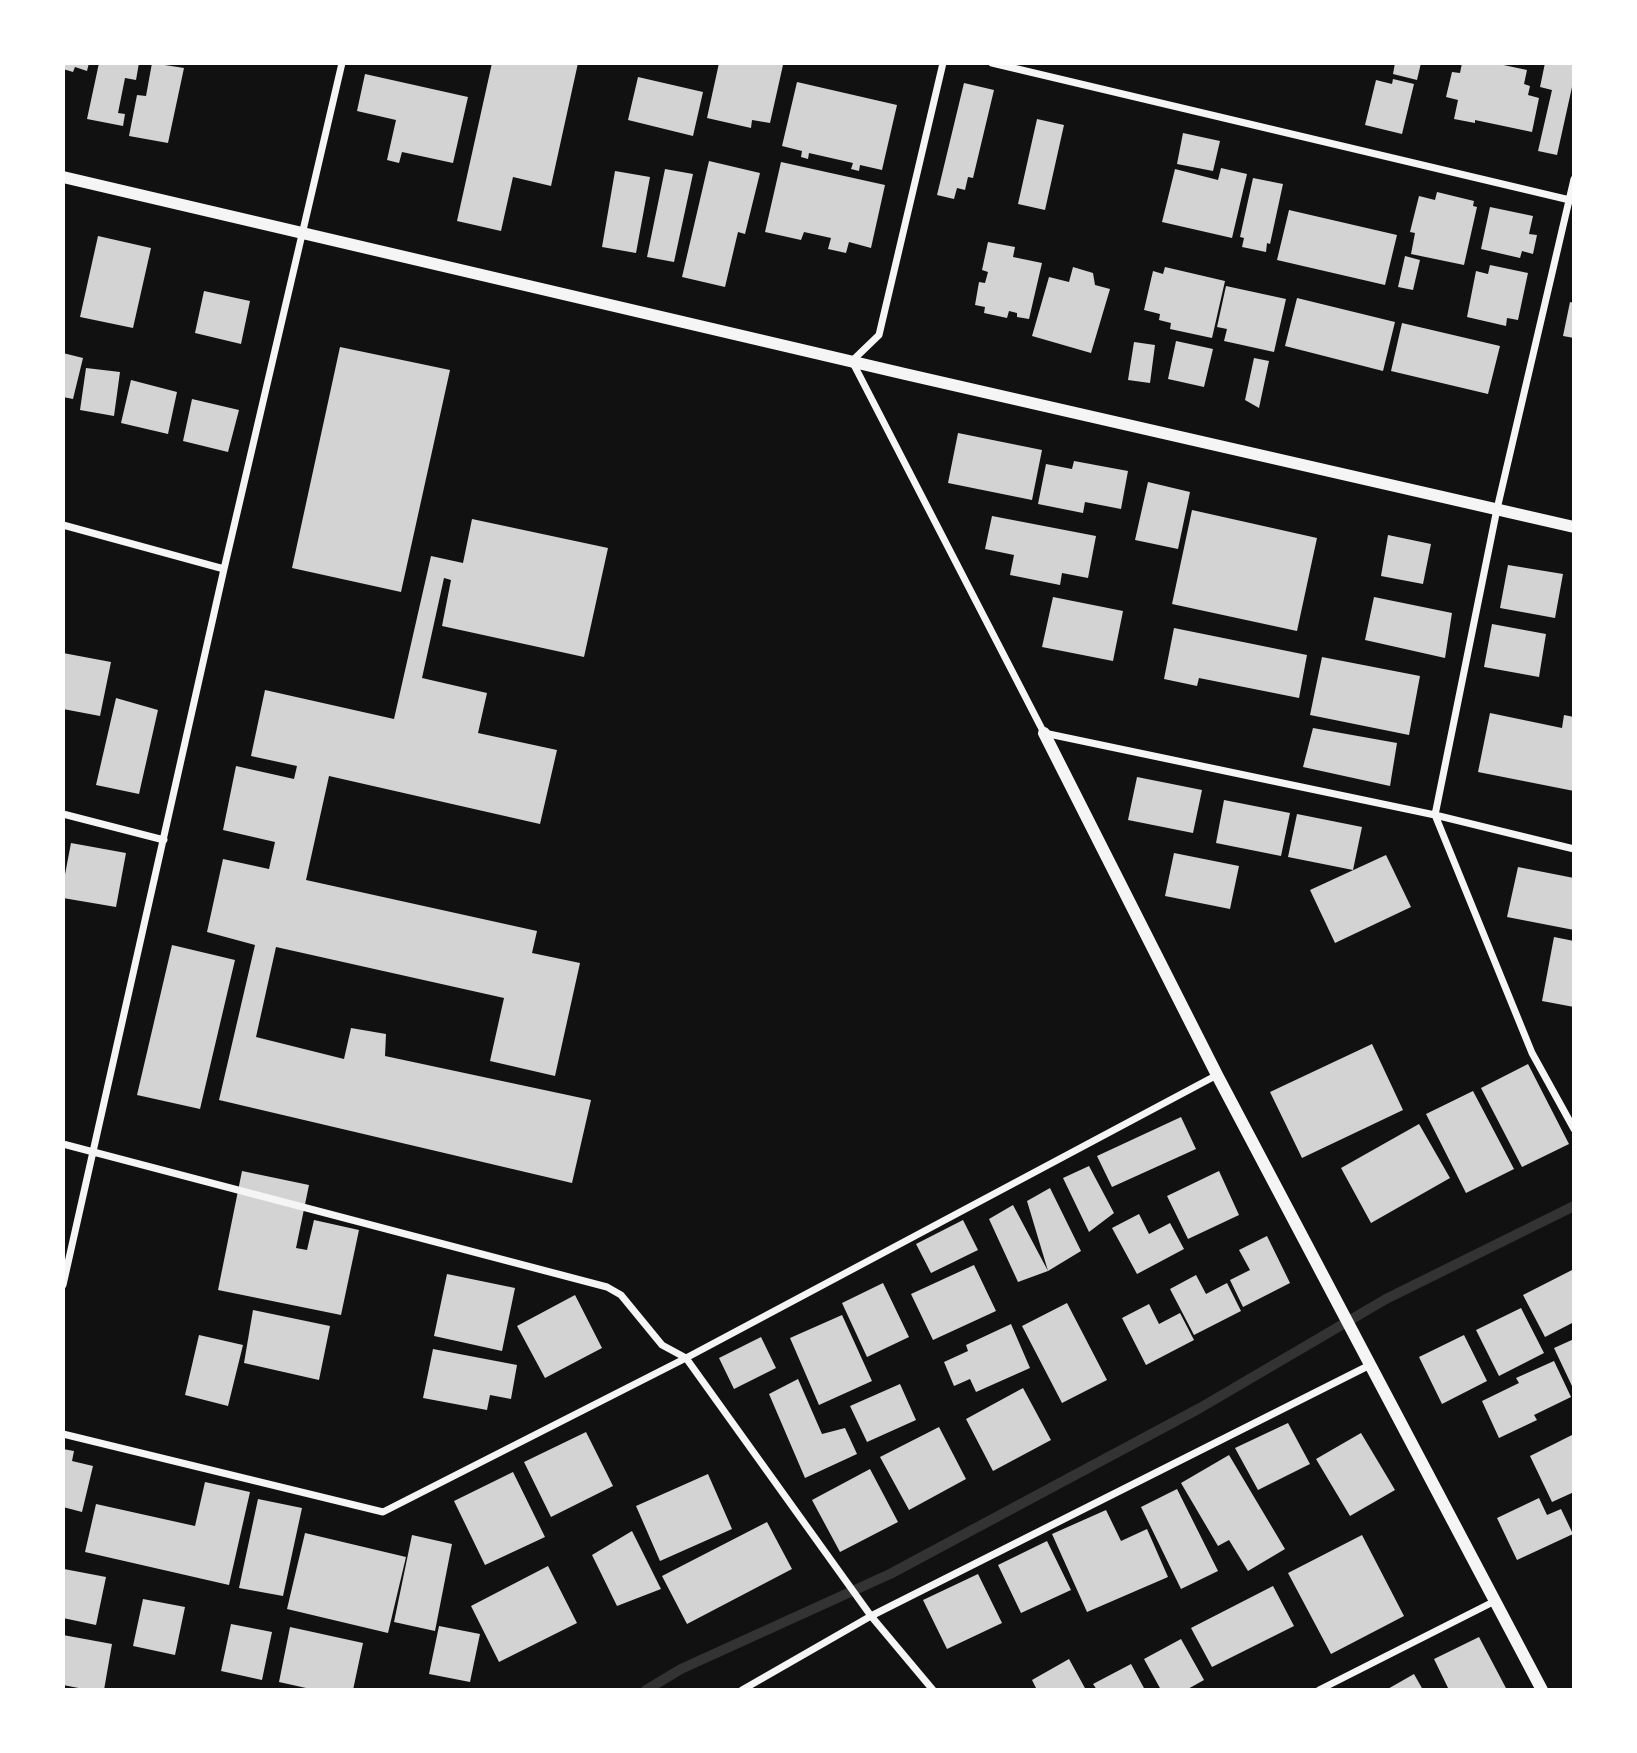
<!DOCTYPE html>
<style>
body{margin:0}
#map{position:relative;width:1637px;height:1753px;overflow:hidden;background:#111;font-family:Commissioner,sans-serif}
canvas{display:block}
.frame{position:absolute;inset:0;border:65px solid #fff;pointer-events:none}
</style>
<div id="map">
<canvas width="1637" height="1753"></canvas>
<div class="frame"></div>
</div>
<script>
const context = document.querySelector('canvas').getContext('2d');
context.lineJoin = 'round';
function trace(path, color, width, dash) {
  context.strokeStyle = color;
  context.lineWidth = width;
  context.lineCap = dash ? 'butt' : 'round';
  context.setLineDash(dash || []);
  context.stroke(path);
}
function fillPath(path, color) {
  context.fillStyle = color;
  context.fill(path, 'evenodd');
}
const stream = new Path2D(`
 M646,1690L681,1669L890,1574L1200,1408L1386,1299L1574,1206`);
const building = new Path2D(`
 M63,63H89L87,71L75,67L73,72L63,69Z
 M99,63H139L136,80L125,78L118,113L125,114L123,126L87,119Z
 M152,63L184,68L168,143L129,136L137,95L146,96Z
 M492,63H578L551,186L513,177L501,231L457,221Z
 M719,63L783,65L770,123L752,120L751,128L707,118Z
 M1395,63H1421L1417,80L1393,74Z
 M1462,63H1494L1527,70L1524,84L1530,86L1528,95L1539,98L1532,132L1475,120V123L1454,119L1458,100L1446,97L1452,72L1460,73Z
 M1545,63H1574V78L1557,155L1538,151L1552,90L1540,87Z
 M365,74L468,97L453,163L402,152L399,163L387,160L396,120L357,111Z
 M638,77L703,92L693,136L628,120Z
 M1393,79L1414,84L1402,134L1365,125L1376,80L1392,84Z
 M797,82L897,105L882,170L860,165L859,171L851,169L853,163L809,153L808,159L801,157L802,151L782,146Z
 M964,83L994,90L973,178L968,177L965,190L957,188L954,199L937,195Z
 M1037,119L1064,125L1045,210L1018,204Z
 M1183,133L1220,141L1213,171L1177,164Z
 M709,161L760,173L745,234L738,232L725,287L682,277Z
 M781,162L885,185L871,248L849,242L846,253L828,249L831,238L804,232L801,240L765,232Z
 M1221,168L1247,174L1232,238L1162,222L1175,169L1218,180Z
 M665,169L693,174L674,262L647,257Z
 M615,171L650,177L636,253L602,247Z
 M1253,178L1283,184L1270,244L1267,243L1266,252L1242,247L1244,238L1240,237Z
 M1437,192L1474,201L1473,206L1477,207L1464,265L1411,254L1415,233L1410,232L1419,196L1435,200Z
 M1490,207L1533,216L1529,234L1537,235L1533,254L1522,251L1520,258L1481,249Z
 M1289,210L1397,235L1385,285L1277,260Z
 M98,236L151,248L133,328L80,317Z
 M988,242L1015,247L1013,257L1042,263L1029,319L1017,317V313L1009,311L1007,318L984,313L985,307L975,305L979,282L985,283L988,272L982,270Z
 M1405,256L1420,260L1413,290L1398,287Z
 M1490,265L1528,273L1518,320L1507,318L1506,326L1467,317L1476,271L1488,274Z
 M1073,267L1093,273L1095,285L1110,289L1091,353L1032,336L1049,277L1069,282Z
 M1165,267L1225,281L1212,338L1170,329L1171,323L1159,320L1160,314L1144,310L1153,271L1163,274Z
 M1226,286L1286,299L1274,352L1224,341L1227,329L1217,327Z
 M204,291L250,301L241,344L195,333Z
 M1297,298L1395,322L1383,371L1285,346Z
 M1570,302L1574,303V338L1563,336Z
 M1402,323L1500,346L1488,394L1391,371Z
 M1176,341L1213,349L1204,387L1168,379Z
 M1134,342L1155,345L1150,383L1128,380Z
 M340,347L450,370L401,592L292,568Z
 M63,353L83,358L73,399L63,397Z
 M1254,358L1269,361L1259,408L1245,400Z
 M86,368L120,372L114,416L80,410Z
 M131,380L177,392L168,434L121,423Z
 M192,399L239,410L228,452L183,441Z
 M958,433L1042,450L1032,500L948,483Z
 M1074,461L1128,471L1121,509L1085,502L1083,513L1038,504L1046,464L1072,469Z
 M1148,482L1190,492L1178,549L1135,540Z
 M1192,510L1317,538L1297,631L1172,604Z
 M992,516L1096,536L1088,578L1062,573L1060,585L1010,575L1014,555L985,549Z
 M472,519L608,548L584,657L442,626L451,580L444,578L422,678L487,693L478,733L557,750L540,824L329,776L306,880L537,931L532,953L580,963L555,1076L490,1061L504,998L276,947L256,1037L344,1059L351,1028L386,1034L385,1056L591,1100L572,1183L219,1100L255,945L207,932L223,859L269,869L275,842L223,830L236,766L294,779L297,766L251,756L265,690L394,719L431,556L463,563Z
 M1388,535L1431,544L1423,584L1381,576Z
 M1508,565L1563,574L1555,618L1500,608Z
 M1053,597L1123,611L1113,661L1042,647Z
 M1374,597L1452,613L1445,658L1365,640Z
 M1492,624L1546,634L1539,677L1484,667Z
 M1174,628L1307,655L1299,698L1199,678L1197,686L1164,679Z
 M63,653L111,662L100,716L63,709Z
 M1322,657L1420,676L1409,735L1310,715Z
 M116,698L158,710L139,794L96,785Z
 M1490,713L1562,728L1564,715L1574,717V791L1478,772Z
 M1313,728L1397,743L1390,786L1303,767Z
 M1137,777L1202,790L1193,833L1128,820Z
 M1224,800L1290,813L1281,856L1216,843Z
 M1297,814L1362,827L1353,870L1288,857Z
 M71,843L126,853L116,907L63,898V885Z
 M1174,853L1239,866L1230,909L1165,896Z
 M1386,855L1411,907L1335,943L1310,890Z
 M1518,867L1574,878V930L1507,917Z
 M1554,937L1574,941V1007L1542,1001Z
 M172,945L235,960L200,1109L137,1095Z
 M1372,1044L1403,1110L1302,1158L1270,1092Z
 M1528,1064L1569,1144L1522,1167L1481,1088Z
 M1473,1091L1514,1169L1466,1193L1426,1114Z
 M1181,1117L1196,1149L1112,1187L1097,1156Z
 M1419,1124L1450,1178L1371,1223L1341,1168Z
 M1089,1166L1114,1213L1089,1232L1063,1178Z
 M242,1171L309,1185L296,1248L307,1250L314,1220L359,1230L341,1315L218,1290Z
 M1219,1171L1239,1215L1188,1239L1167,1196Z
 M1050,1188L1081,1251L1048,1271L1027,1201Z
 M1013,1205L1048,1271L1018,1282L989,1219Z
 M1139,1214L1149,1234L1170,1223L1184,1249L1137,1274L1112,1228Z
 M963,1220L978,1250L931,1273L916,1244Z
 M1267,1236L1290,1283L1243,1307L1230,1280L1250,1270L1239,1250Z
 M974,1265L996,1311L933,1340L911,1294Z
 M1574,1269V1322L1545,1337L1523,1295Z
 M447,1274L515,1288L502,1351L434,1336Z
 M1196,1275L1206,1294L1227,1283L1241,1311L1194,1335L1170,1289Z
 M883,1283L909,1337L867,1357L842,1303Z
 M575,1295L602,1348L545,1378L517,1326Z
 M1067,1303L1107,1380L1062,1403L1022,1326Z
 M1149,1304L1159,1324L1180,1313L1194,1340L1146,1365L1122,1318Z
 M1521,1308L1544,1353L1499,1376L1476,1330Z
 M253,1310L330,1326L319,1380L244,1363Z
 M842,1315L872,1381L819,1405L790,1338Z
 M1011,1324L1030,1368L976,1392L970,1379L954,1386L944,1362L968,1351L966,1345Z
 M199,1335L243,1345L228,1406L185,1395Z
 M1464,1335L1487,1381L1442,1404L1419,1357Z
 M761,1337L776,1368L734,1389L719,1358Z
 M1574,1339V1385L1572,1386L1554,1348Z
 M433,1349L517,1365L511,1399L490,1395L487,1410L423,1398Z
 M1554,1361L1571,1397L1534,1415L1537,1420L1499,1438L1482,1401L1519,1383L1516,1378Z
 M798,1379L822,1434L845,1428L857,1454L805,1478L769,1394Z
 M900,1384L916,1420L867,1442L850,1406Z
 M1023,1388L1051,1440L993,1471L966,1419Z
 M1288,1423L1310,1464L1258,1490L1235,1448Z
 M939,1427L966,1479L909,1510L880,1457Z
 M586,1432L613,1486L551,1517L524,1462Z
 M1361,1433L1395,1490L1350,1516L1316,1459Z
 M1574,1434V1492L1552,1502L1530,1456Z
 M63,1449L74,1451L72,1461L93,1466L82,1512L63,1507Z
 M1229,1455L1285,1549L1248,1571L1229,1540L1218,1546L1181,1483Z
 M870,1469L898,1522L840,1552L812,1500Z
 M513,1472L545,1537L485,1565L454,1501Z
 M708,1474L732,1529L660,1561L636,1506Z
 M205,1482L250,1492L229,1585L85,1552L96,1504L195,1526Z
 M1177,1489L1218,1571L1181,1589L1141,1507Z
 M1539,1498L1547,1515L1561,1509L1573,1534L1517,1560L1497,1518Z
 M258,1499L302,1508L283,1596L239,1588Z
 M1106,1510L1121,1541L1147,1529L1168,1577L1087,1612L1052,1534Z
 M767,1522L792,1569L687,1624L662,1576Z
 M632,1531L661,1589L617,1606L592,1555Z
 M305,1533L406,1557L388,1633L287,1609Z
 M412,1535L452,1544L435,1631L394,1622Z
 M1362,1535L1404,1616L1331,1654L1288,1573Z
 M1047,1541L1071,1590L1021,1613L998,1565Z
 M548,1566L577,1623L499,1662L471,1606Z
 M64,1569L106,1577L96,1625L63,1618Z
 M978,1574L1002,1623L947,1649L923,1600Z
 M1273,1586L1294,1626L1212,1667L1191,1628Z
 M143,1599L185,1607L175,1655L133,1646Z
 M231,1624L272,1632L262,1680L221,1671Z
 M439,1626L480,1634L470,1682L429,1674Z
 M290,1627L363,1643L353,1690H315L279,1682Z
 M63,1635L112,1644L104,1690H89L63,1685Z
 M1479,1637L1507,1690H1449L1434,1659Z
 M1181,1639L1204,1680L1186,1690H1161L1144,1659Z
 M1069,1659L1086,1690H1037L1032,1680Z
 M1131,1664L1145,1690H1097L1093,1684Z
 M1414,1674L1423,1690H1386Z`);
const minor = new Path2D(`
 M943,63L879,335L852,361L1044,733L1435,815L1574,849
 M992,63L1574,201
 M1574,179L1497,509L1435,815L1532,1053L1574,1129
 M63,525L224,569
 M63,814L164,840
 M63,1144L607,1287L621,1295L662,1345L686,1358L871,1616L933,1690
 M63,1285L224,569L342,63
 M63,1434L383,1512L686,1358L1217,1075
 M742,1690L871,1616L1370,1365
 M1319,1690L1495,1601`);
const tertiary = new Path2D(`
 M63,177L905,374L1574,527
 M1044,733L1217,1075L1542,1690`);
trace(stream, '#333', 10);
fillPath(building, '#d3d3d3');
trace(minor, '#f5f5f5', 7);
trace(tertiary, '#f5f5f5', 12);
</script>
